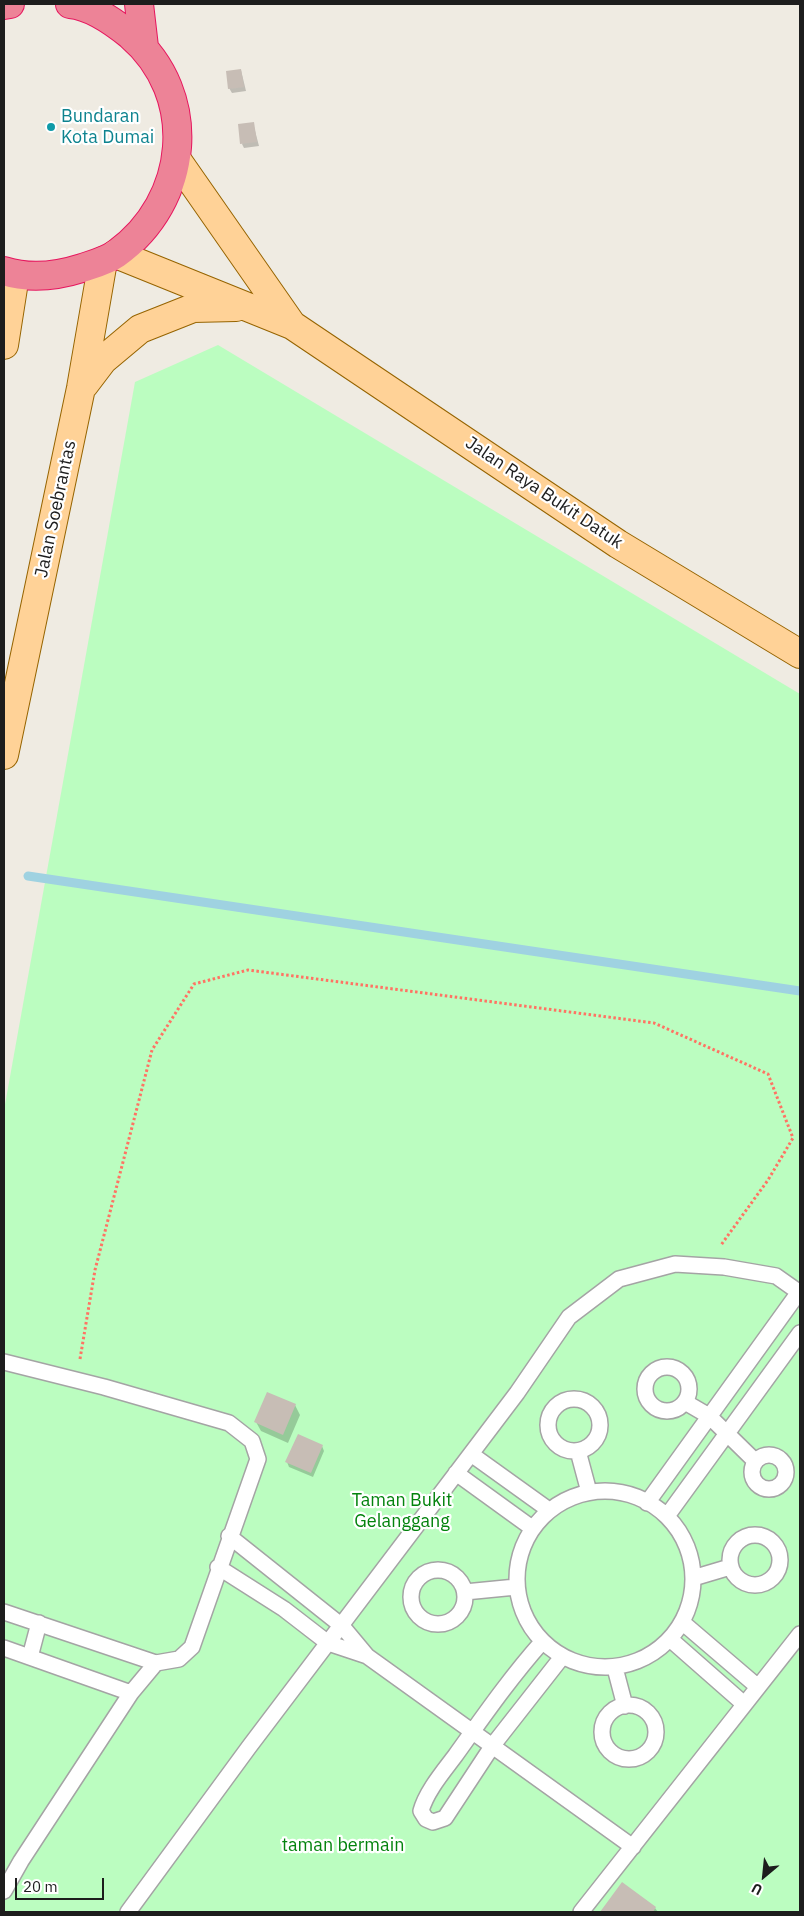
<!DOCTYPE html>
<style>
body{margin:0}
#map{position:relative;width:804px;height:1916px;overflow:hidden;background:#efebe2;font-family:"IBM Plex Sans",sans-serif}
canvas{display:block}
.frame{position:absolute;inset:0;border:5px solid #1d1d1d;pointer-events:none}
.north{position:absolute;left:739px;top:1851px;width:50px;height:50px;-webkit-text-stroke:4px #fff;paint-order:stroke;rotate:208deg;font-size:14px;font-weight:700;line-height:20px;text-align:center;color:#1d1d1d}
.north::after{content:'';display:block;margin:auto;width:18px;height:22px;background:#1d1d1d;clip-path:polygon(50% 0,100% 100%,50% 72%,0 100%)}
.scale{position:absolute;left:15px;top:1878px;width:89px;height:22px;box-sizing:border-box;border:2px solid #1d1d1d;border-top:0;padding-left:6px;font-size:15px;line-height:18px;white-space:nowrap;color:#1d1d1d;-webkit-text-stroke:4px #fff;paint-order:stroke}
</style>
<div id="map">
<canvas width="804" height="1916"></canvas>
<div class="frame"></div>
<div class="north">U</div>
<div class="scale">20 m</div>
</div>
<script>
const context = document.querySelector('canvas').getContext('2d');
context.lineJoin = 'round';
function fillPath(path, color) {
  context.fillStyle = color;
  context.fill(path, 'evenodd');
}
function trace(path, color, width, dash) {
  context.strokeStyle = color;
  context.lineWidth = width;
  context.lineCap = dash ? 'butt' : 'round';
  context.setLineDash(dash || []);
  context.stroke(path);
}
function drawText(font, color, halo, rows, align = 'center') {
  context.font = font + ' "IBM Plex Sans",sans-serif';
  context.lineWidth = 4.5;
  context.setLineDash([]);
  context.textBaseline = 'middle';
  context.strokeStyle = halo;
  context.fillStyle = color;
  for (const [text, x, y, turn = 0] of rows) {
    context.save();
    context.translate(x, y);
    context.rotate((+turn || 0) * Math.PI / 180);
    context.textAlign = isNaN(turn) ? turn : align;
    if (halo) context.strokeText(text, 0, 0);
    context.fillText(text, 0, 0);
    context.restore();
  }
}
const park = new Path2D(`
 M218,345L800,694V1912H4V1110L135,382Z`);
const shadow = new Path2D(`
 M241,70L246,91L232,93L229,88Z
 M253,123L259,146L244,148L242,144Z
 M295,1405L300,1415L288,1443L261,1431L256,1422Z
 M322,1446L324,1451L313,1477L289,1467L287,1462Z
 M622,1884L655,1908L658,1912H601Z`);
const stream = new Path2D(`
 M28,876L800,991`);
const building = new Path2D(`
 M241,69L244,87L228,89L226,71Z
 M254,122L257,142L240,144L238,124Z
 M267,1392L296,1404L283,1435L254,1422Z
 M298,1434L323,1445L311,1473L285,1462Z
 M622,1882L656,1907L653,1912H600Z`);
const path = new Path2D(`
 M80,1359L95,1270L152,1050L194,984L248,970L654,1023L768,1074L793,1138L768,1180L721,1245`);
const lane = new Path2D(`
 M4,1362L104,1387L229,1423L252,1441L258,1459L192,1647L179,1659L156,1663L4,1612
 M645 1389a22 22 0 1 1 44 0a22 22 0 1 1-44 0Z
 M548 1425a26 26 0 1 1 52 0a26 26 0 1 1-52 0Z
 M685,1402L709,1416L755,1461
 M578,1451L589,1492
 M471,1454L549,1510
 M752 1472a17 17 0 1 1 34 0a17 17 0 1 1-34 0Z
 M456,1473L532,1528
 M517 1579a88 88 0 1 1 176 0a88 88 0 1 1-176 0Z
 M647,1503L799,1292
 M667,1516L800,1333
 M730 1560a25 25 0 1 1 50 0a25 25 0 1 1-50 0Z
 M229,1536L342,1626L367,1656L633,1847
 M218,1567L284,1609L328,1643L367,1656
 M411 1597a27 27 0 1 1 54 0a27 27 0 1 1-54 0Z
 M693,1578L730,1567
 M465,1592L516,1587
 M682,1622L758,1687
 M670,1639L744,1704
 M542,1642C510,1678 483,1717 455,1756C443,1772 426,1792 421,1811L426,1819L433,1822L445,1818L493,1745L562,1657
 M4,1648L131,1693
 M30,1657L39,1623
 M615,1668L625,1706
 M602 1732a27 27 0 1 1 54 0a27 27 0 1 1-54 0Z
 M4,1891L21,1861L131,1693L156,1663
 M128,1912L249,1747L517,1393L569,1317L619,1279L675,1264L724,1267L776,1276L800,1293
 M581,1912L800,1634`);
const primary = new Path2D(`
 M177,160L292,325
 M116,254L292,325L618,544L800,654
 M4,345L15,275
 M84,385L103,360L140,329L193,308L236,307
 M4,755L81,388L103,261`);
const highway = new Path2D(`
 M139,4L144,47
 M4,5L10,4
 M4,271C29,279 57,276 82,268C94,264 106,261 116,254C190,201 200,95 130,35C114,22 92,6 70,4`);
const markers = [
 [51,127,5,"#0f9aa8"]
];
const cultureNames = [
 ["Bundaran",61,117],
 ["Kota Dumai",61,138]
];
const streetNames = [
 ["Jalan Raya Bukit Datuk",544,493,34],
 ["Jalan Soebrantas",56,509,-78]
];
const parkNames = [
 ["Taman Bukit",402,1501],
 ["Gelanggang",402,1522],
 ["taman bermain",343,1846]
];
fillPath(park, '#bbfdc0');
fillPath(shadow, '#0003');
trace(stream, '#9fd2e1', 9);
fillPath(building, '#c7bdb5');
trace(lane, '#a4a4a4', 18);
trace(primary, '#966400', 30);
trace(highway, '#e6165e', 30);
trace(path, '#ff7363', 3, [2.5, 2.5]);
trace(lane, '#fff', 15);
trace(primary, '#ffd297', 28);
trace(highway, '#ed8397', 28);
for (const [x, y, r, color] of markers) {
  const dot = new Path2D();
  dot.arc(x, y, r, 0, 2 * Math.PI);
  context.fillStyle = color;
  context.fill(dot);
  trace(dot, '#fff', 2);
}
drawText('18px', '#0d838f', '#fff', cultureNames, 'left');
drawText('18px', '#1d1d1d', '#fff', streetNames);
drawText('18px', '#03830d', '#fff', parkNames);
</script>
